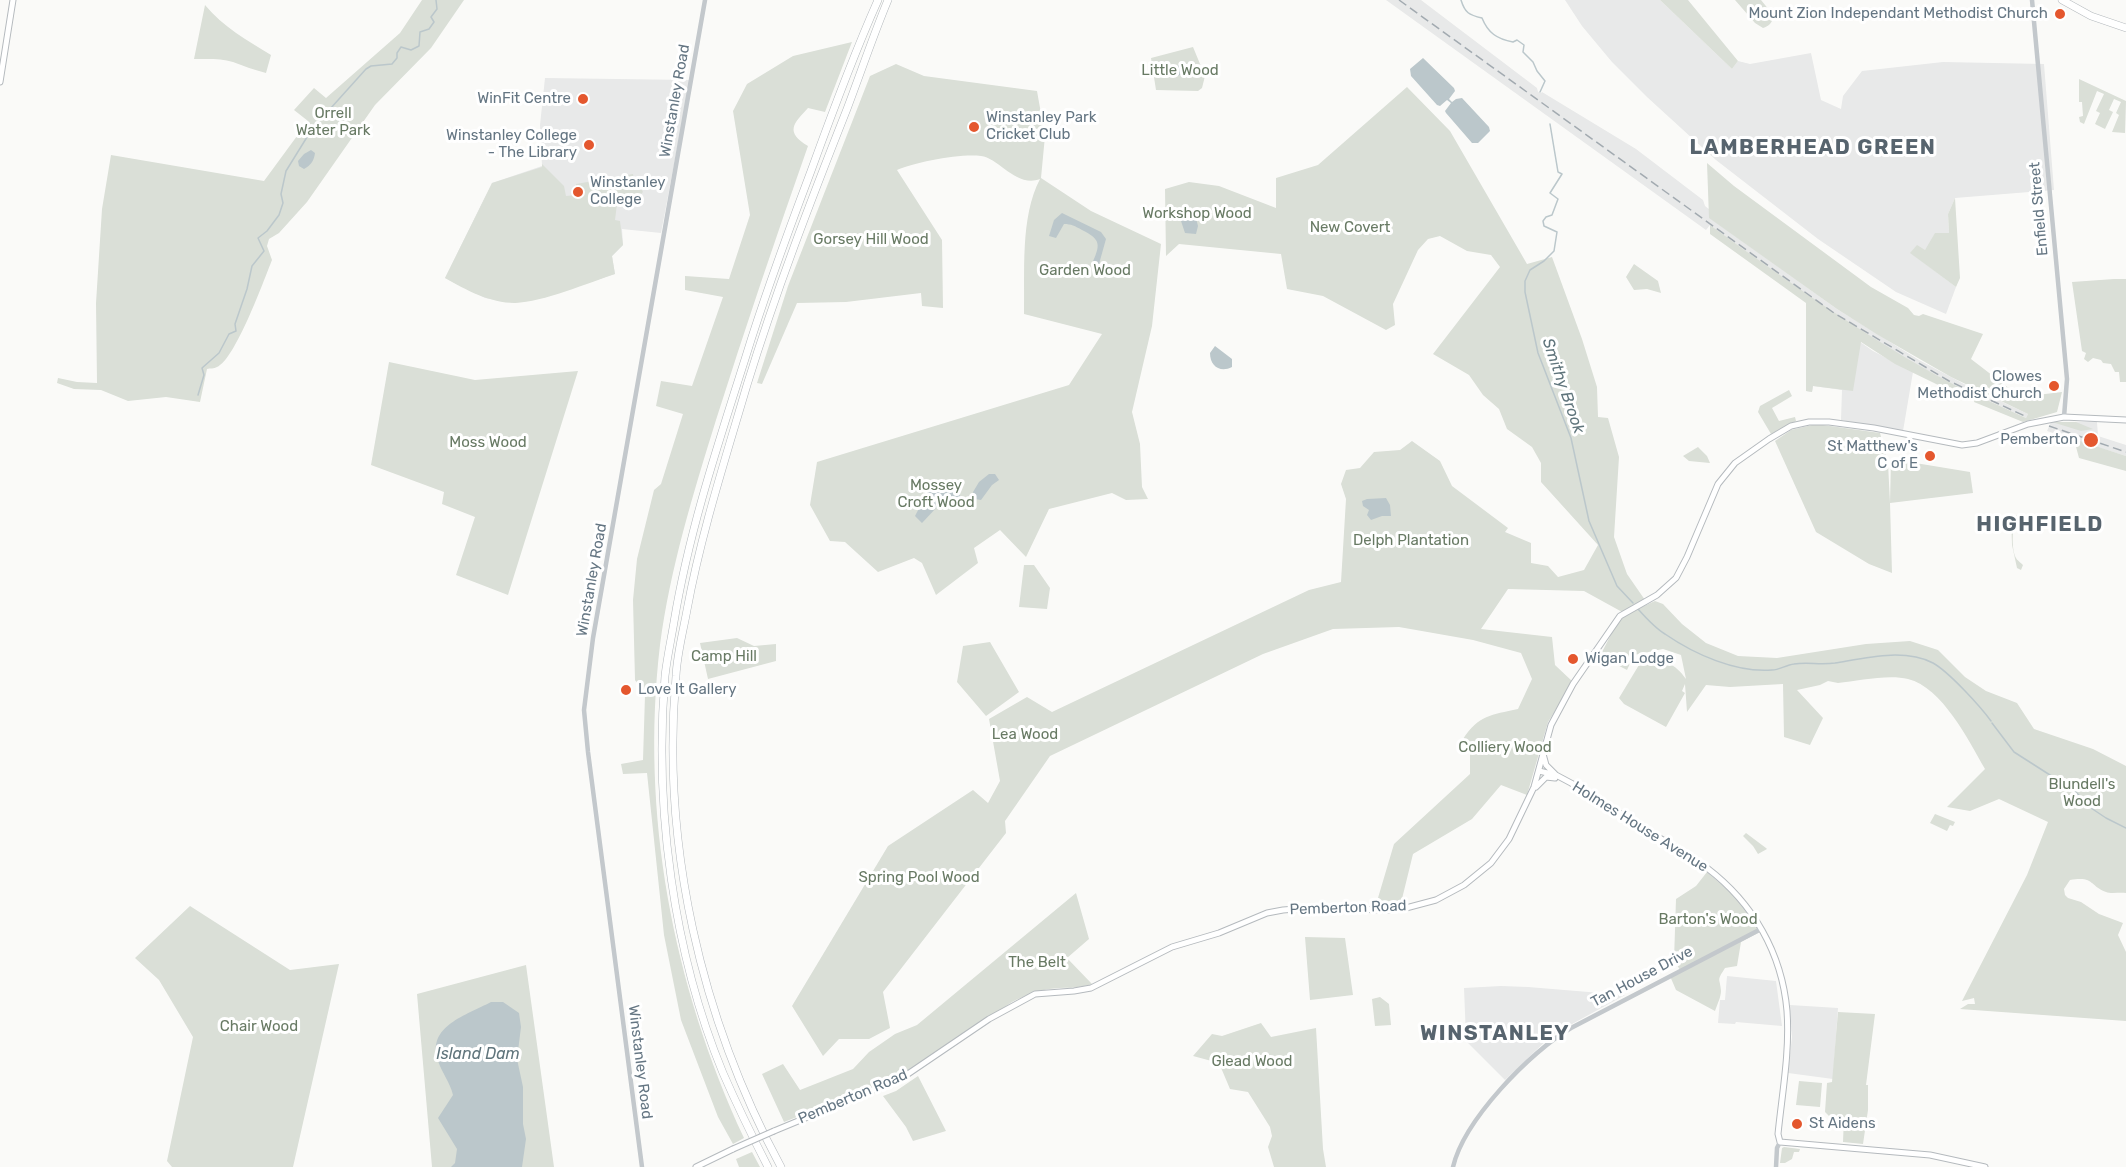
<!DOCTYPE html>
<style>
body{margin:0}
canvas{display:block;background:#fafaf8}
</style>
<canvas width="2126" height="1167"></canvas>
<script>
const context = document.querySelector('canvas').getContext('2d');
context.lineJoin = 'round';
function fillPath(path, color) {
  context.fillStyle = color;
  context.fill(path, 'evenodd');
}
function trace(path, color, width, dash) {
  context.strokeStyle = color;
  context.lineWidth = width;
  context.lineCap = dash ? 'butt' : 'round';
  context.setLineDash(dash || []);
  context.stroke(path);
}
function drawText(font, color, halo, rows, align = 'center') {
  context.font = font + ' Rubik,sans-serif';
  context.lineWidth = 6;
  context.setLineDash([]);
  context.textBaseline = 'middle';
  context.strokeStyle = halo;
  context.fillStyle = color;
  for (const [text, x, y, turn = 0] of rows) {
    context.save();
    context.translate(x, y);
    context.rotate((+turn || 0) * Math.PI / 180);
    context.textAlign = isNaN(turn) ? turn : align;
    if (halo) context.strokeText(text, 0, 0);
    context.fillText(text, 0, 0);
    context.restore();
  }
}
const built = new Path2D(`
 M1386,0H1421L1537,88L1538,92L1541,93L1542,92L1636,149L1703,200L1705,206L1710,210V218L1837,309L1919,360L1964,384L2028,414L2026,418L1948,382L1874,340L1833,314L1710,225L1706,230Z
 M1565,0H1660L1732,69L1738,61L1750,64L1811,53L1821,100L1841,109L1843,96L1862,71L1943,62L2044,64L2054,190L1955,198L1948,214L1949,233L1925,250L1911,253L1956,287L1946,314L1896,292L1818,239L1716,160L1647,97L1612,62L1582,26Z
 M545,78L690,80L661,233L622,229L623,245L612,256L615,274L551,295L515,303L485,298L445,278L492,183L542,166L540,125Z
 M1806,304L1873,351L1913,372L1903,431L1841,420L1842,390L1813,386L1812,392L1806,391Z
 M2051,422H2097L2098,436L2126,445V456L2047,431Z
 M1727,976L1776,981L1782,1026L1736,1022L1735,1024L1718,1023L1720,1000H1725Z
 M1501,986L1528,987L1625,995L1552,1035L1505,1080L1464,1039L1466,1038L1464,988Z
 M1790,1005L1838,1008L1833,1079L1788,1073L1792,1037Z`);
const green = new Path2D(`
 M422,0H464L431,48L375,105L307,202L279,233L269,239L267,246L272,260C264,280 235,360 217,367C214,369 210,368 207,369L200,402L166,397L128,401L101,390L74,389L57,383L58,378L77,382L97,383L96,303L102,209L111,155L264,181L308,121L294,110L314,88L326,98L400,33Z
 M1660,0H1688L1738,61L1732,69Z
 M1735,0H1761L1774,16C1772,23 1769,26 1763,28L1755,23Z
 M205,5C223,27 247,40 271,55L266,73C254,70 244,66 233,62C221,58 206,59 194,59Z
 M852,42L825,112L808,108C793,124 785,132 808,146C776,237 745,328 716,420C693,494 670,569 660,645C640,814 673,985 744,1138L733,1144L718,1117L681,1020L664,935L647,773L623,774L621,764L643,760L645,695L635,680L633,600L637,559L654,490L661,484L683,414L656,406L661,381L692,386L723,297L685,290V276L729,279L750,215L733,111L747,84L793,56Z
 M1193,47L1205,76L1202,88L1198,91L1156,90L1151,58Z
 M896,64L924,76L1037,91L1045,136L1041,178L1091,211L1161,244L1152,326L1132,412L1140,444L1142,487L1148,499L1126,500L1112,493L1049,509L1026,557L1000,530L974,548L978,563L936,595L922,563L914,558L878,572L845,542L830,541L810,505L817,462L1069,385L1102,334L1024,314C1025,272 1020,217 1040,179C1016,188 999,158 981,156C962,153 914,162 897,170L942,240L943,308L922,306L921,293L846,302L797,303L762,384L757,383L788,286L870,76Z
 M2079,79L2126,101L2125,133L2112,132L2119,115L2116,113L2121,102L2114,99L2109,110L2113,112L2105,129L2095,124L2100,113L2096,111L2104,94L2097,91L2084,124L2080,122L2079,117L2083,116L2082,102H2079Z
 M1407,87L1450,131L1527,264L1552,257L1582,339L1597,387L1598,417L1608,418L1619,457L1614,537L1627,574L1645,600L1624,613L1584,591L1508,589L1481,629L1552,637L1555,665L1573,682L1548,722L1527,795L1501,785L1472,819L1413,854L1400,907L1375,908L1394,844L1470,774V748L1463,739C1479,715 1491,715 1518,709L1532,679L1521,653L1473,640L1399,627L1333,629L1263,654L1050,756L1005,821L1006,833L883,992L890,1028L869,1039H839L823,1056L792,1006L888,846L973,790L988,803L1000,781L989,719L1027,697L1052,712L1309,590L1341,582L1346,499L1341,484L1346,470L1360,468L1374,452L1400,450L1412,441L1440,461L1452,486L1508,528L1505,532L1531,543V563L1548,566L1558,577L1584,570L1598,545L1541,482V463L1532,447L1507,429L1499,409L1483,395L1469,375L1433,354L1500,267L1491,255L1467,251L1440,236L1428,239L1418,250L1393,304L1395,325L1386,330L1323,296L1287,289L1281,254L1179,244L1166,256L1165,189L1189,182L1219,186L1276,208V178L1318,165Z
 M1707,163L1734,186L1871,287L1908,308L1914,315L1919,316L1923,314L1983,334L1971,359L2010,389L2020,391V397L2062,392L2057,412L2023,422L1974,402L1976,395L2026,418L2028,414L1951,377L1878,335L1837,309L1709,218Z
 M542,164L564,186L566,196L578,195L576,184L633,174L634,181H638V185H641L640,190H642L643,192L637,198L618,196L615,220L620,221L623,245L612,256L615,274C588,283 543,302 515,303C490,303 466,290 445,278L492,183L542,167Z
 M1955,198L1960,278L1956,287L1910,253L1917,245L1925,250L1935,233H1949L1948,214Z
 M1710,225C1796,287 1879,347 1974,395L1969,400L1895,364L1861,342L1853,391L1813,386L1812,392L1806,391V303L1710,234Z
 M1634,264L1658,281L1661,293L1647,289L1634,290L1626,277Z
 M2114,279H2126V382H2120L2119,372H2115L2111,364L2103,363L2101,360L2093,358L2088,362L2084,359L2086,353L2082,351L2072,282Z
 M389,362L475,380L578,371L508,595L456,575L475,517L442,504L444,492L371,465Z
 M1789,390L1792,396L1772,408L1779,421L1795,417L1796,421L1771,434L1758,412L1760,406Z
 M2052,422H2076L2093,429L2081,431Z
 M1816,424L1880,433L1888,463L1890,503L1891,459L1970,472L1973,493L1890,503L1892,573L1869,564L1816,532L1775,441L1791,430Z
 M2077,440L2126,456V471L2079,458L2075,443Z
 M1698,447L1707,456L1710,463L1689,461L1683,456Z
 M2011,515H2018C2012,522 2011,549 2016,558C2017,560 2021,563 2023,565L2021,570L2017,568L2012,545Z
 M1024,565H1034L1050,588L1047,609L1019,607Z
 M1655,601L1663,604L1682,624L1706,643L1738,656L1777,658L1866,644L1910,641L1938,650L1965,677L1986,691L2017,703L2034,729L2093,749L2126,766V893C2120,892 2111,894 2106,892C2089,886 2095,876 2070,880L2064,889L2065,895L2068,898L2081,902L2099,914L2123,923L2118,935L2126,952V1021L1960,1009L1968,1004H1975L1974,998L1962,1001L2027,875L2048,822L1999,799L1970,811L1947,807L1985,769C1969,741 1942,687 1908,679C1888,674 1858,681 1838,683L1828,681L1820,685L1797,690L1823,718L1810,745L1784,737L1783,684L1730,687L1706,685L1687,712L1685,684L1682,691L1685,693L1666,727L1624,704L1619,698L1645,655C1663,660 1675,663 1686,679L1681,655L1663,649L1634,655L1627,670L1600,656L1620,617Z
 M737,638L754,646L776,644V661L708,679L700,643Z
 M990,642L1019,692L986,716L957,682L963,646Z
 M1935,814L1955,822L1953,826L1950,825L1947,831L1930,823Z
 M1746,833L1766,848L1767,849L1758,854L1753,846L1743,836Z
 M1707,872L1739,900L1760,932L1741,942L1737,966L1725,968C1716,982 1720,977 1721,991C1721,997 1717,1005 1715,1011L1676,990L1670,976L1680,970L1674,960L1676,899L1696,886Z
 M1076,893L1089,939L1067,958L1092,984C1078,989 1063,987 1049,989C1036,991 1024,996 1012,1002L903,1076L784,1122L762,1074L783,1064L800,1090L853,1069L869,1052L895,1034L917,1025Z
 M190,906L290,970L339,964L293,1167H172L167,1161L193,1037L159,980L135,958Z
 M1305,937L1345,938L1353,995L1310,1000Z
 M526,965L554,1167H432L417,994Z
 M1380,997L1389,1004L1391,1025L1375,1026L1372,999Z
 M1838,1012L1875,1014L1866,1085H1868V1110L1863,1144L1843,1142L1844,1117L1829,1116L1825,1112L1827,1083L1832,1082Z
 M1261,1023L1271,1037L1316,1028L1323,1149L1326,1167H1274L1268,1147L1272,1136L1270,1127L1248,1092L1230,1089L1219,1063L1193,1056L1212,1034L1222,1036Z
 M918,1076L946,1131L913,1141L906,1127L883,1096L896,1091Z
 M1799,1081L1822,1083L1820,1107L1796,1105Z
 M1782,1148L1784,1147L1800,1149L1799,1152H1794L1792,1159L1785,1163H1780Z
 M752,1152L760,1167H739L736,1159Z`);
const water = new Path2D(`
 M1423,58L1454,88L1455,91L1449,99L1452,102L1456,99L1462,98L1489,127L1490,131L1478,143H1472L1446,113L1445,111L1451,103L1447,100L1440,106L1437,105L1411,76L1410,69Z
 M1183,63L1189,67L1184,73L1178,76L1173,73L1171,69Z
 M311,150L315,153C314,161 311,165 304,169L299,166L298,161L304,154Z
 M1062,213L1101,232L1106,239L1099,264H1092C1100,245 1102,240 1082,230C1075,226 1071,224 1064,224L1056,238L1049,236L1054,220Z
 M1189,214L1196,218L1198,226L1196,234L1185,233L1181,221L1182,215Z
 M1215,346L1232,359V367C1220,373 1210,366 1210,353Z
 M989,474H995L999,480L992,485L981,500L975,499L973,492L979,482Z
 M937,484H948L958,490L961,498L937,507L922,523L915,516L928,491Z
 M1386,498L1390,505L1391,516H1382L1371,520L1367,515L1369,510L1363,506L1362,501L1367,499Z
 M491,1002H503L519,1013L521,1027L517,1059L523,1087V1124L526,1139L522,1167H451L455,1163L457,1149L438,1118L453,1095C450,1082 442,1073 438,1061C426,1026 467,1015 491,1002Z`);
const stream = new Path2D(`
 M1461,0C1465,13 1469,15 1482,18C1488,33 1497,39 1513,42L1517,40L1524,45L1523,52L1533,62L1537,71L1545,81L1540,92
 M1550,124L1558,172L1562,174L1550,193L1558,199L1552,215L1546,217L1543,221L1544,226L1557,232L1554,251L1544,261L1530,270L1525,281V292L1538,353L1571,438L1589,521L1617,586L1633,603
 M198,395L204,375L202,368L219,353L229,334L236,331L235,324L247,289L252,266L264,251L258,238L267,231L279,215L283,203L281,194L286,171L312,129L366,69L371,66L392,64L397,58V53L401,47L411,50L419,46L420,32L429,29L434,22L431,17L437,9L436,0
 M1638,609C1646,618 1655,628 1665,634C1694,654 1736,673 1772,670C1779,670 1786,665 1794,664C1807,662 1821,665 1835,663C1865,658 1904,648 1933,663C1949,672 1980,706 1991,721
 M1992,723L2014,752L2075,791L2091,808L2106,818L2126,828`);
const minor = new Path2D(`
 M2032,0L2067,379L2064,417
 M642,1167L588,752L584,710L593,638L705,0
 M1453,1167C1464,1120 1530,1052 1571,1028L1761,929
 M1776,1167L1777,1148L1780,1142`);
const major = new Path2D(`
 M0,82L13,0
 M1543,754L1546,765L1555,774
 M1539,771L1556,775L1571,783C1599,800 1626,817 1653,834C1671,845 1690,855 1707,868C1753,903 1782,953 1787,1011C1790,1052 1782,1094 1778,1134L1780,1142L1930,1155L1985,1167
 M1536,787L1546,777L1555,778
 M774,1131L902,1078L989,1019L1035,994L1074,991L1091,988L1172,947L1219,933L1267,913L1283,910L1308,908L1387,910L1406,908L1436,900L1464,885L1491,863L1509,839L1534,787L1551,725L1573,684L1620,616L1657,595L1676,578L1687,557L1718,484L1735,463L1769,439L1791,426L1809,422H1829L1874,428L1962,445L1977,443L2028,424L2064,417L2126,420
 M696,1167L733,1149`);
const highway = new Path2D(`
 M2062,0L2091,16L2126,28
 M768,1167C752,1136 737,1105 723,1073C673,952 654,807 665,676C667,658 671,640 674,622C689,531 718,444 746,356C765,294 788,232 811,171C832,113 853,56 878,0
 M781,1167C701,1019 661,845 676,676C677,654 683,632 687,610C701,534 725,460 747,385C776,291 811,200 847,109C861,72 873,36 888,0`);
const rail = new Path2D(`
 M1399,0L1834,313L1949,381L2027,417
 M2049,426L2126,452`);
const majorBridge = new Path2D(`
 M733,1149L774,1131`);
const markers = [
 [2060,14,6,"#e4572e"],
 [583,99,6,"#e4572e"],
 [974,127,6,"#e4572e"],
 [589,145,6,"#e4572e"],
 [578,192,6,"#e4572e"],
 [2054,386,6,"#e4572e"],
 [2091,440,8,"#e4572e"],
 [1930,456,6,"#e4572e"],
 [1573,659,6,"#e4572e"],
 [626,690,6,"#e4572e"],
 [1797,1124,6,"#e4572e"]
];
const poiNames = [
 ["Mount Zion Independant Methodist Church",2048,14],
 ["WinFit Centre",571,99],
 ["Winstanley Park",986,118,"left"],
 ["Cricket Club",986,135,"left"],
 ["Winstanley College",577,136],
 ["- The Library",577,153],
 ["Winstanley",590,183,"left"],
 ["College",590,200,"left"],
 ["Clowes",2042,377],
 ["Methodist Church",2042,394],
 ["Pemberton",2078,440],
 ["St Matthew's",1918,447],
 ["C of E",1918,464],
 ["Wigan Lodge",1585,659,"left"],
 ["Love It Gallery",638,690,"left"],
 ["St Aidens",1809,1124,"left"]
];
const parkNames = [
 ["Little Wood",1180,71],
 ["Orrell",333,114],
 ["Water Park",333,131],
 ["Workshop Wood",1197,214],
 ["New Covert",1350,228],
 ["Gorsey Hill Wood",871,240],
 ["Garden Wood",1085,271],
 ["Moss Wood",488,443],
 ["Mossey",936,486],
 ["Croft Wood",936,503],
 ["Delph Plantation",1411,541],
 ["Camp Hill",724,657],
 ["Lea Wood",1025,735],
 ["Colliery Wood",1505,748],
 ["Blundell's",2082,785],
 ["Wood",2082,802],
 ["Spring Pool Wood",919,878],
 ["Barton's Wood",1708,920],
 ["The Belt",1037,963],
 ["Chair Wood",259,1027],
 ["Glead Wood",1252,1062]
];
const streetNames = [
 ["Winstanley Road",675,101,-80],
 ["Enfield Street",2039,209,-95],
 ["Winstanley Road",592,580,-80],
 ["Holmes House Avenue",1640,827,32],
 ["Pemberton Road",1348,908,-2],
 ["Tan House Drive",1642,977,-28],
 ["Winstanley Road",640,1062,83],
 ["Pemberton Road",853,1097,-23]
];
const waterNames = [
 ["Smithy Brook",1563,386,71],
 ["Island Dam",478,1054]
];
const districtNames = [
 ["LAMBERHEAD GREEN",1813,148],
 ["HIGHFIELD",2040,525],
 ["WINSTANLEY",1495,1034]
];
fillPath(built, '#e8e9e9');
fillPath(green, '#dadfd7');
fillPath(water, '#bbc7cb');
trace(stream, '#bbc7cb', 1.5);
trace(major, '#b5babe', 7);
trace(highway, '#b4b9bd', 8);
trace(minor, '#c3c8cc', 4.5);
trace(major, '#fff', 5);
trace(highway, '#fff', 7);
trace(rail, '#a2aab0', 1.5, [9, 4.5]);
trace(majorBridge, '#b5babe', 7, []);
trace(majorBridge, '#fff', 5);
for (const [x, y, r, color] of markers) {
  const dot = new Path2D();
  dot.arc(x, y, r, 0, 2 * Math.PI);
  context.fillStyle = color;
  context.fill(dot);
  trace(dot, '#fff', 2);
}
drawText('15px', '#657683', '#fff', poiNames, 'right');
drawText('15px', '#687a64', '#fff', parkNames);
drawText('15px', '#657683', '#fff', streetNames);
drawText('italic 16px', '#60757c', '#fff', waterNames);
context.letterSpacing = '1.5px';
drawText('bold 21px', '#57646e', '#fff', districtNames);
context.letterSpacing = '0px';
</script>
